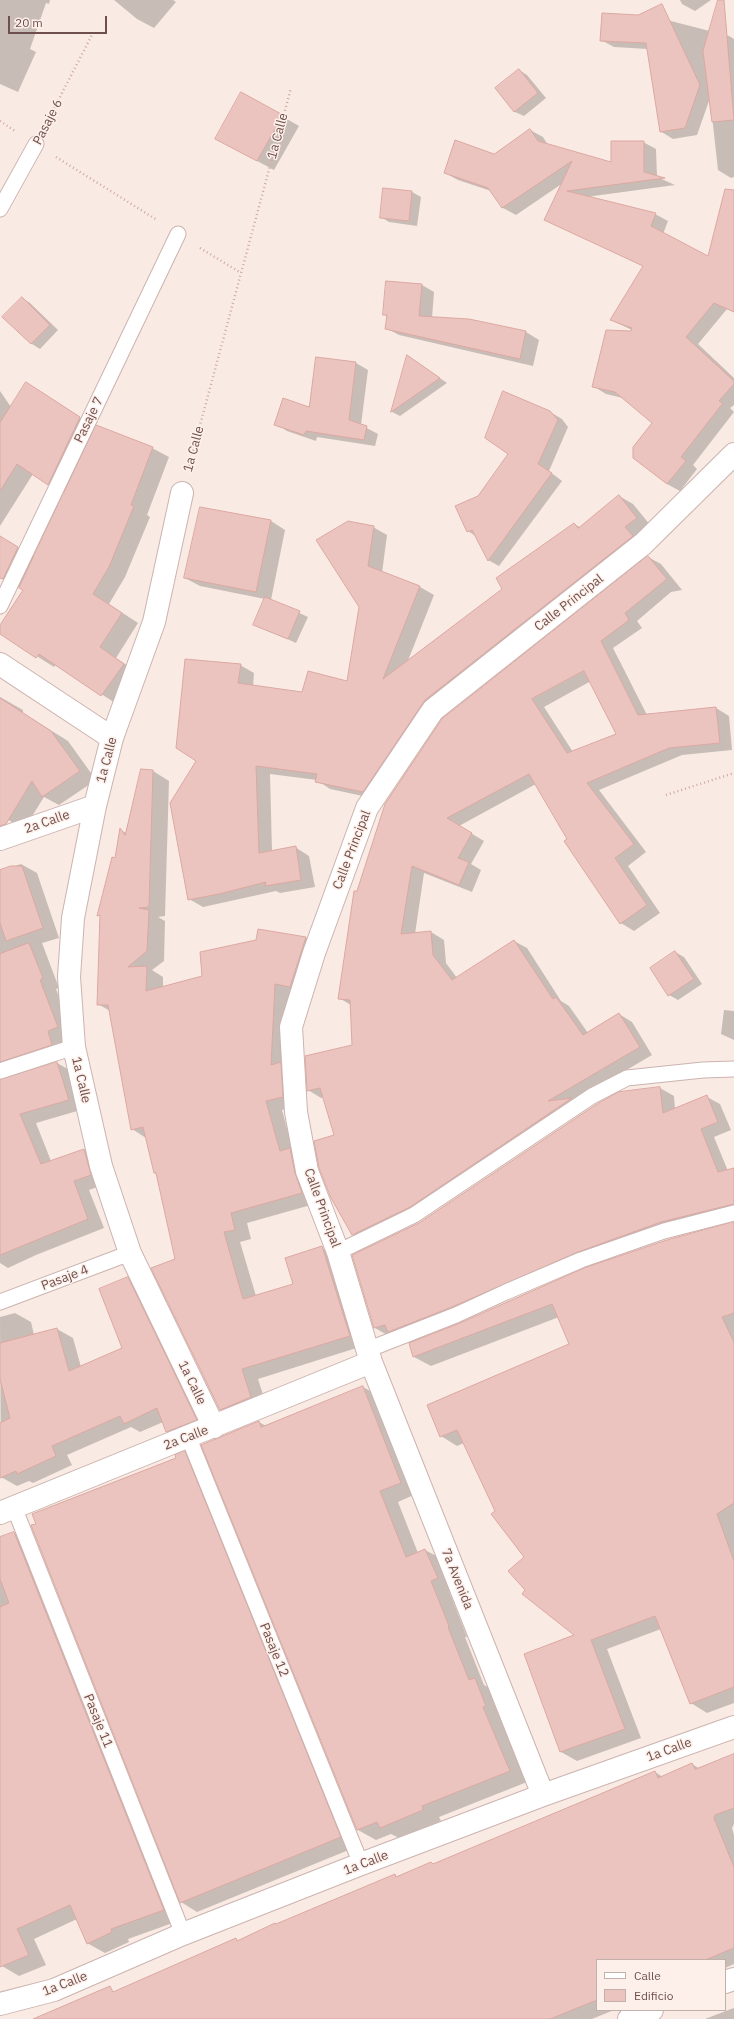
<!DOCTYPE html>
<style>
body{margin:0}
#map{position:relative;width:734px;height:2019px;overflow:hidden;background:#f9ebe4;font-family:"IBM Plex Sans",sans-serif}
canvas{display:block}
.legend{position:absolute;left:596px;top:1959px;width:130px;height:52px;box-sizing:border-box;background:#fdf0ea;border:1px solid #c4b0ab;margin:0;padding:5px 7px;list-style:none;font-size:12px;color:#6f4f4d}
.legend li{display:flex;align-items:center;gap:8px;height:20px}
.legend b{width:20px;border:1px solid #c4b0ab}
.scale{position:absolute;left:8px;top:16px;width:99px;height:18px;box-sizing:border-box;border:2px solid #6f4f4d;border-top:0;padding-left:5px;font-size:12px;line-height:14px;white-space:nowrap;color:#6f4f4d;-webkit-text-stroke:3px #fdf0ea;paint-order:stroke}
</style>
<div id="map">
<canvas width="734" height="2019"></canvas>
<ul class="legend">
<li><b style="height:5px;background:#fff"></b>Calle</li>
<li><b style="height:11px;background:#ecc4bf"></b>Edificio</li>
</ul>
<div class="scale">20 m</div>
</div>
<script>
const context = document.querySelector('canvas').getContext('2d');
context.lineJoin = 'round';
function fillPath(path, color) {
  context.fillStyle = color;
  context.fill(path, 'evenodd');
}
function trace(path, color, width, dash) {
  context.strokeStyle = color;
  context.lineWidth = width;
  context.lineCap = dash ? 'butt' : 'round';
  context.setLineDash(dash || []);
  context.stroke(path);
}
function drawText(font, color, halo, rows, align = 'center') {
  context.font = font + ' "IBM Plex Sans",sans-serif';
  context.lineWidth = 3;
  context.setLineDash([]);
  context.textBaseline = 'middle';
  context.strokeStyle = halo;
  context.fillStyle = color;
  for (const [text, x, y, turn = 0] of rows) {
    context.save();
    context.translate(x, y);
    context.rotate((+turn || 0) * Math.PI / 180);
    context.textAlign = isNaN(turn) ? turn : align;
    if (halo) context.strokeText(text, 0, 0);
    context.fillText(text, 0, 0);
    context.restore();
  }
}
const shadow = new Path2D(`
 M0,0H50L49,4L46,3L30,49L36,52L18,92L0,84Z
 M114,0H173L176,2L154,28L137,19Z
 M680,0H711L695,11L682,4Z
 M644,14L729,36L734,39V177L731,178L718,170L710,98L697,135L673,139L660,131L648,49L614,47L601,40Z
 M519,70L527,75L546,98L524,116L515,112L496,89Z
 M242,93L299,126L274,170L233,148Z
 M530,130L543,137L548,145L612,164L643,142L656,149L657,177L675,185L586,197L655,214L668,221L663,234L708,257L734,194V312L727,309L698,344L734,378V405L730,408L734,412L693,465L697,469L680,491L667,484L654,423L623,398L606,394L593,386L632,333V330L611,320L644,266L546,220L563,183L516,215L503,208L491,191L458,180L445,173L494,155Z
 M384,189L412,192L421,197L417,226L389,222L381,217Z
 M422,285L434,292L432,318L469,320L526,332L539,340L533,366L399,335L386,328L388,317L384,314Z
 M22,298L30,303L58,330L40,349L32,344L4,317Z
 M408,356L447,383L400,416L392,412Z
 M356,363L368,370L361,425L378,434L375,446L317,437L316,441L287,431L276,424L309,408Z
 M0,391L11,407L43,393L96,428L152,448L169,457L147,515L150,517L125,577L109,604L138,623L116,658L140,674L118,705L56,664L54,667L0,633V626L24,590L0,577V537L35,557L65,494L33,474L0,526Z
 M550,412L562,419L568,427L549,471L562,481L499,566L488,560L477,537L468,531L478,497Z
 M619,496L633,504L651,526L439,708L377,799L330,789L317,780L270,774L272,851L295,847L309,856L315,887L280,893L276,891L203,907L189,899L197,761L240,665L254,673L253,686L303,694L348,682L373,527L387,535L382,573L420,587L434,595L407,663L503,589L574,524L580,527Z
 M271,521L285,530L271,600L308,617L296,643L254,624L265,599L200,586L185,578Z
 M648,557L661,564L682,590L671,592L637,621L642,628L613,648L647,715L716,708L729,716L732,750L682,755L599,790L646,852L628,866L660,913L634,931L621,923L536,784L459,826L484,841L471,864L481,870L472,892L424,873L415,934L431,932L444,940L446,963L457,978L514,941L527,948L561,1001L569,1006L588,1033L619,1014L632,1022L652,1055L574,1101L366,1242L353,1234L335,1136L324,1097L321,1098L308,1090L353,1046L351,1005L339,998L357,892ZM591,681L618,735L573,752L544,707Z
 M0,697L23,710V713L68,741L96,780L59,805L44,797L24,829L0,815Z
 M153,771L169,781L165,916L158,917L165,921L164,961L152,970L163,977V988L203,977L257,940L258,930L306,938L323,948L292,993L299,1106L282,1110L293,1151L318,1203L247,1223L251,1239L240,1242L256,1296L294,1285L322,1248L339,1257L366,1345L258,1379L267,1407L237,1419L220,1409L177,1260L157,1174L154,1173L146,1138L132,1129L110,1011L98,1004L101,917L99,915L115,859L121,830L126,833Z
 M21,864L37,873L59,938L42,943L59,988L56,989L74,1037L68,1054L0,1066V871Z
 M675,952L684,957L702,984L678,1000L669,995Z
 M724,1010L734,1011V1040L721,1034Z
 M57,1063L73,1072L84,1109L36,1123L51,1161L84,1150L100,1160L106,1184L89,1190L104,1228L36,1255L8,1268L0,1263V1087Z
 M660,1088L674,1096L675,1110L707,1097L720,1104L731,1130L714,1137L728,1171L734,1174V1215L675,1230L389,1336L375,1328L419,1223Z
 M734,1223V1703L707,1713L691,1703L661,1629L607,1649L641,1738L577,1761L561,1752L525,1654L576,1636L526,1590L525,1557L496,1512L464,1443L457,1446L441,1436L570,1344L559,1317L431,1366L414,1357L410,1344Z
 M128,1279L144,1288L212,1429L182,1440L167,1431L163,1422L140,1432L131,1427L67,1455L72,1465L33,1483L29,1481L17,1486L1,1477L0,1317L15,1313L31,1322L34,1335L57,1329L73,1338L81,1367L123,1348Z
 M363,1387L381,1397L418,1493L398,1502L418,1553L425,1550L444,1560L455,1589L449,1591L467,1637H465L484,1685L493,1690L527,1782L439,1817L441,1821L399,1838L391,1834L376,1840L358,1830L202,1445L259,1422L266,1426Z
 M184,1453L201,1462L356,1847L197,1912L181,1902L32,1526L177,1459Z
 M14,1533L32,1543L181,1920L128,1939L129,1942L105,1953L87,1943L77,1919L34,1939L46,1965L19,1976L2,1966L0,1962V1538Z
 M734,1755V1824L732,1828L734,1835V1964L725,1968V1960H597V2010H614L592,2019H40L111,1990L115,1992L235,1939L239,1941L394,1875L397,1877L431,1863L435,1865L655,1772L663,1777L692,1764L700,1769Z
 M734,2008V2019H705L731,2009Z`);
const building = new Path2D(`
 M718,0H724L734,120L712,122L703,51Z
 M662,4L700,85L685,128L660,132L646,43L600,41L602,13L638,15Z
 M519,69L538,93L514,112L495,88Z
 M241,92L283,115L257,161L215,139Z
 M530,129L538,141L611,162V141H644V172L665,178L567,191L656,213L651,226L708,256L725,189L734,190V312L714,303L686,337L734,381V384L719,401L723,403L681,457L686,461L667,484L633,458V447L652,423L615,392L592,387L606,330L631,331L632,328L610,320L643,266L544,220L572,161L502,208L488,188L444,173L455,140L494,154Z
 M383,188L412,191L409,221L380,218Z
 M386,281L422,284L419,316L469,319L526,331L520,359L385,329L387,315H383Z
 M22,297L50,325L31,344L2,317Z
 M407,355L440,378L391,412Z
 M316,357L356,362L349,420L367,426L364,440L306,431L304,435L274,425L283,398L309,407Z
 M26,382L80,417L48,485L17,464L0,491V423Z
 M503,391L550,411L558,420L538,464L552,473L488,561L472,530L467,532L455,506L478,496L508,454L485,438Z
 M96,425L153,447L131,505L134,506L109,567L93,594L122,613L100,647L124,664L101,696L39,654L36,658L0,634V625L23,590L19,588Z
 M619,495L637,518L625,527L633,536L425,700L363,792L315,782L317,774L256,766L259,853L296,846L301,880L265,886L266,882L219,894L188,900L170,803L196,761L176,748L185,659L241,664L238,683L302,692L308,671L347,681L359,607L316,540L348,521L374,526L368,566L420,586L383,679L502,589L496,578L574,523L578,528Z
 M200,507L271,520L256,592L184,578Z
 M0,536L18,547L3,579L0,578Z
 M648,556L667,579L625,613L629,620L601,641L638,715L716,707L720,743L669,748L587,783L634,844L615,858L647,905L620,924L564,841L567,839L529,774L447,818L472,833L458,858L469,862L459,885L412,866L401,934L431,931L433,955L452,980L514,940L553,999L556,997L583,1035L619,1013L640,1047L548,1101L572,1098L410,1207L352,1235L331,1198L319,1168L314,1141L334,1135L320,1088L307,1091L305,1056L352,1045L350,1000L338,999L354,891H357L385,804L442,719ZM584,671L616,734L567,753L532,699Z
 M265,597L300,611L288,639L253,625Z
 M0,698L51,731L80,771L42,797L32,781L6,824L0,826Z
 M141,769L153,770L149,907L139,908L149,910L147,951L128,967L147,966L146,991L202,976L200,952L256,940L258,929L306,937L290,987L275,984L271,1065L281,1062L283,1097L266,1101L280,1151L290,1148L295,1173L302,1193L231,1213L235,1230L224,1232L243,1299L293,1284L285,1258L322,1246L350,1336L242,1369L251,1397L220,1410L151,1268L175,1259L156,1173H154L143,1127L131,1130L108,1005H97L100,915L97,916L112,857L115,858L120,828L125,835Z
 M11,866H22L43,928L6,941L0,923V870Z
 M29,943L43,978L40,980L58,1027L48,1031L52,1045L0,1062V954Z
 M675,951L694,979L668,996L650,968Z
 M57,1062L69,1100L20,1114L41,1164L84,1149L91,1175L74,1181L88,1219L0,1255V1080Z
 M660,1087L663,1113L707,1095L718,1122L701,1129L718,1172L734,1168V1204L661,1222L578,1252L452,1307L388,1332L385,1325L374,1328L352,1255L419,1223L597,1104L618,1092Z
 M734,1222V1313L722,1317L734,1342V1503L717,1514L734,1561V1687L690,1704L655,1616L591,1640L625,1729L560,1752L524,1654L574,1635L522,1594L525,1590L508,1571L524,1557L491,1514L495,1511L457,1430L440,1437L427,1405L569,1344L552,1304L413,1357L409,1343L460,1323L584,1268L667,1240Z
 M128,1277L197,1420L166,1432L157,1408L124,1424L120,1416L52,1446L56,1456L17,1474L16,1471L0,1478V1423L10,1418L0,1379V1343L57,1328L69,1371L122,1348L99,1289Z
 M363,1386L401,1483L380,1491L406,1557L425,1549L438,1578L431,1581L449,1626L448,1627L469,1680L475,1678L486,1706L483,1707L510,1771L422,1806L423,1810L380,1828L377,1822L357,1830L201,1445L259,1421L261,1427Z
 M185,1451L341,1837L180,1903L31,1525L36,1524L32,1514L176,1458L175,1455Z
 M14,1532L164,1910L111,1929L112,1932L87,1944L70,1905L17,1929L29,1955L0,1967V1607L9,1603L0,1579V1537Z
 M734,1754V1808L715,1815L714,1818L734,1867V1948L705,1960H597V2000L550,2019H33L110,1986L113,1992L236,1938L237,1941L275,1923L276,1924L395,1874L396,1877L431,1862L433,1864L655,1771L658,1778L692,1763L695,1769Z`);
const path = new Path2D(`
 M0,121L15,131
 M47,122L93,33
 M56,157L157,220
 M200,248L241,273
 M189,466L291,88
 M666,795L734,773`);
const lane = new Path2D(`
 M0,209L36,144
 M0,606L178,234
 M0,1071L74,1047
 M338,1252L414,1215L592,1096L627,1078L703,1070L734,1069
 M0,1302L130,1253
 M367,1350L456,1315L506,1292L581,1260L664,1231L734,1213
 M188,1436L361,1864
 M14,1507L183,1934`);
const street = new Path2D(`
 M182,493L154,622L112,738L95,806L73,918L69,977L74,1047L101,1166L130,1253L214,1427
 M0,664L112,738
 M0,839L95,806
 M0,1513L371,1362
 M543,1795L371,1362L338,1252L307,1171L296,1112L291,1027L314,953L367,808L433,710L643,544L734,454
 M725,1982L734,1979
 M0,2004L54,1990L183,1934L361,1864L543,1795L734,1727
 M629,2019L652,2010`);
const streetNames = [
 ["Pasaje 6",48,122,-63],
 ["1a Calle",278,136,-75],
 ["Pasaje 7",89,420,-64],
 ["1a Calle",194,449,-75],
 ["Calle Principal",569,603,-38],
 ["1a Calle",107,760,-75],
 ["2a Calle",47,822,-19],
 ["Calle Principal",352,850,-69],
 ["1a Calle",81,1080,77],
 ["Calle Principal",322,1208,70],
 ["Pasaje 4",65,1278,-21],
 ["1a Calle",192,1383,64],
 ["2a Calle",186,1438,-21],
 ["7a Avenida",457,1579,68],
 ["Pasaje 12",274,1650,68],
 ["Pasaje 11",98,1721,68],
 ["1a Calle",669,1750,-20],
 ["1a Calle",366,1863,-21],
 ["1a Calle",65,1984,-21]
];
fillPath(shadow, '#0003');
fillPath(building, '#ecc4bf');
trace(building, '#dca7a1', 1);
trace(lane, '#ccb3af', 17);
trace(street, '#ccb3af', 24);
trace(path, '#d0a7a2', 2.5, [1, 3]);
trace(lane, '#fff', 15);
trace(street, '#fff', 22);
drawText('13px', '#6f4f4d', '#fdf0ea', streetNames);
</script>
